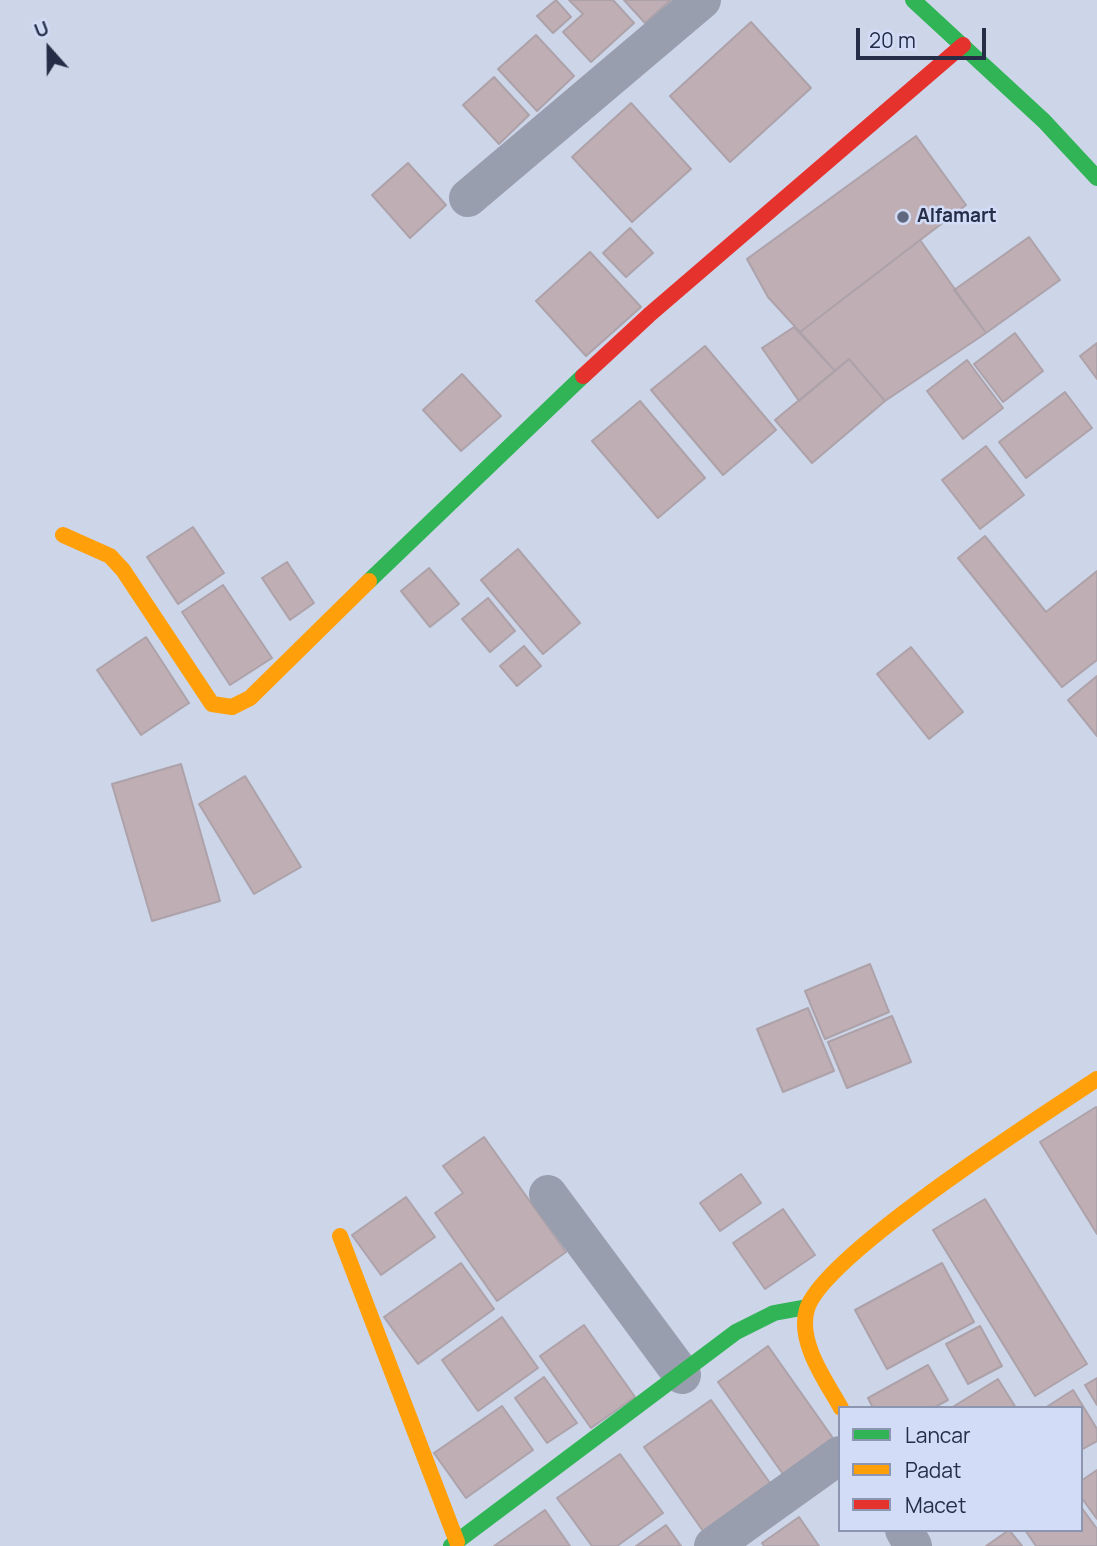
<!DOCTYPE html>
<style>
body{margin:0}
#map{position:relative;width:1097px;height:1546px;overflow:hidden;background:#cdd5e9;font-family:Manrope,sans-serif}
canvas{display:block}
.legend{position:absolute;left:838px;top:1406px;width:245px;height:126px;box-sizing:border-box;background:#d2dcf7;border:2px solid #8d96b1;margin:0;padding:9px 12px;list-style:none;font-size:21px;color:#252d47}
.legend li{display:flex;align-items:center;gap:14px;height:35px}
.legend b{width:35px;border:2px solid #8d96b1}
.north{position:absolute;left:14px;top:14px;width:70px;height:70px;-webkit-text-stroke:5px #d2dcf7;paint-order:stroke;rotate:339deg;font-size:19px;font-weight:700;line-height:28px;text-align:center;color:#252d47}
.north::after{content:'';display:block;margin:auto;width:24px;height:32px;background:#252d47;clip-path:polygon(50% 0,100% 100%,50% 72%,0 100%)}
.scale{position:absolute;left:856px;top:28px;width:130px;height:32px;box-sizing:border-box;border:4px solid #252d47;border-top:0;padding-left:9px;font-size:21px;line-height:24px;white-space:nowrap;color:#252d47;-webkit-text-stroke:5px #d2dcf7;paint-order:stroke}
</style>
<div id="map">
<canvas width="1097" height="1546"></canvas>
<ul class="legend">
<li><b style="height:9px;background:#30b455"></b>Lancar</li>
<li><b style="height:9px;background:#ff9f0a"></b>Padat</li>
<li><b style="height:9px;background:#e5322d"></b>Macet</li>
</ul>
<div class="north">U</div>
<div class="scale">20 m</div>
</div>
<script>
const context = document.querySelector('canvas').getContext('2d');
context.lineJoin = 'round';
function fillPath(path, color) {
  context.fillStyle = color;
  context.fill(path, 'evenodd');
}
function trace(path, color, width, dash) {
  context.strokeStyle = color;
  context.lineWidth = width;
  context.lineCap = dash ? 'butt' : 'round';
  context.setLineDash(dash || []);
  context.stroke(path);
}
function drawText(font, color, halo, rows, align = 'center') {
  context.font = font + ' Manrope,sans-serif';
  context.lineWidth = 5;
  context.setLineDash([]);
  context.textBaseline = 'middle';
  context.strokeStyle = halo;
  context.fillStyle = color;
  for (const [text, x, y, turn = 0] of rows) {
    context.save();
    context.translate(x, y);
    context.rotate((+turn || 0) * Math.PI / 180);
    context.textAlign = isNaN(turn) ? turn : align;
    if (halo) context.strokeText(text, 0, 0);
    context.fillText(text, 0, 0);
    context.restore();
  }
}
const building = new Path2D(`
 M556,0L571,17L553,33L537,16Z
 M569,0H613L634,23L591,62L563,32L583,14Z
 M624,0H671L645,23Z
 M751,22L811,88L730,162L670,96Z
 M536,35L574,76L537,111L498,69Z
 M494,77L529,115L499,144L463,105Z
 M631,103L691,169L632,222L572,157Z
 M916,136L966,205L800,332L768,297L747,259Z
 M408,163L446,205L410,238L372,195Z
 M630,228L653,253L626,277L603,253Z
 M1029,237L1060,280L986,333L954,290Z
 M920,240L986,333L885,401L849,359L835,371L800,332Z
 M590,252L641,307L586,356L536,301Z
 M794,327L835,371L799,401L762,348Z
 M1015,333L1043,371L1003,402L974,364Z
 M1097,343V379L1080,356Z
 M705,346L776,430L723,475L651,390Z
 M849,359L885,401L812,463L775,420Z
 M967,360L1003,408L963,439L927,391Z
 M462,374L501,416L461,451L423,410Z
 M1065,392L1092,428L1026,478L999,442Z
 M640,401L705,478L658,518L592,441Z
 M986,446L1024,495L980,529L942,480Z
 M193,527L224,573L178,604L147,557Z
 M985,536L1046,612L1097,571V660L1062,687L958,558Z
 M518,549L580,623L543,654L481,580Z
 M287,562L314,603L290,620L262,578Z
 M429,568L459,604L430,627L401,591Z
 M223,585L272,658L230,685L182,612Z
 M488,598L515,631L490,652L462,619Z
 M146,637L189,703L141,735L97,670Z
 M524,646L541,666L517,686L500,666Z
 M911,647L963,712L929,739L877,674Z
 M1097,676V736L1068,700Z
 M181,764L220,901L152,921L112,784Z
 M245,776L301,867L254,894L199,804Z
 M870,964L889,1012L825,1039L805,991Z
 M808,1008L834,1071L783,1092L757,1029Z
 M892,1016L911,1062L847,1088L828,1042Z
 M1096,1107L1097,1108V1234L1040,1142Z
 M484,1137L566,1252L497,1301L435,1213L463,1193L443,1166Z
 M741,1174L761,1203L720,1231L700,1203Z
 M406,1197L435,1237L381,1275L352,1235Z
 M985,1199L1087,1364L1035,1396L933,1230Z
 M783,1209L815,1255L765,1289L733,1243Z
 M461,1263L494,1309L418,1364L384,1317Z
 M942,1263L974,1322L887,1369L855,1310Z
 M502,1317L538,1368L478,1411L442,1360Z
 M584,1325L635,1397L591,1428L540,1356Z
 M980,1326L1002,1366L968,1384L946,1344Z
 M768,1346L835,1441L785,1477L718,1382Z
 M928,1365L948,1400L933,1408H873L868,1398Z
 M544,1377L577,1423L547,1443L515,1398Z
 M1097,1378V1405L1085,1385Z
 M998,1379L1016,1408H951Z
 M1073,1390L1097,1429V1441L1081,1450V1408H1045Z
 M711,1400L770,1483L703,1531L644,1447Z
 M502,1406L533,1450L466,1498L434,1453Z
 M620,1454L663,1513L617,1546H592L557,1498Z
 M1097,1470V1519L1081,1497V1481Z
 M1081,1507L1097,1529V1546H1036L1025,1530H1081Z
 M545,1510L570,1546H494Z
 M799,1517L819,1546H764L762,1543Z
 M666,1525L681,1546H636Z
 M1009,1530L1022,1546H986Z`);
const street = new Path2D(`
 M468,198L702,0
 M548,1194L682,1375
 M904,1530L913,1546
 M713,1546L840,1455`);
const fast = new Path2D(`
 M913,0L1044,121L1097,178
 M369,581L583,376
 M451,1546L736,1332L774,1313L807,1307`);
const slow = new Path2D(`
 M63,535L110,556L123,570L212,704L232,707L250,698L369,581
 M340,1236L457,1542
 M841,1408C826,1381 797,1342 807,1309C823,1255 1042,1116 1097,1079`);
const jam = new Path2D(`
 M583,376L649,315L963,45`);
const markers = [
 [903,217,7,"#606880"]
];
const poiNames = [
 ["Alfamart",917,217]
];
fillPath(building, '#bfaeb4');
trace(building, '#ada2a9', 2);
trace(street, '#989ead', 38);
trace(fast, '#30b455', 16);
trace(slow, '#ff9f0a', 16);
trace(jam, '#e5322d', 16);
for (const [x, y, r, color] of markers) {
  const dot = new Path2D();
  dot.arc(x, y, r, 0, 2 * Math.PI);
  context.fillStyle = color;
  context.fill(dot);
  trace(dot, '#d2dcf7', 2.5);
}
drawText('bold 19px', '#252d47', '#d2dcf7', poiNames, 'left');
</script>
